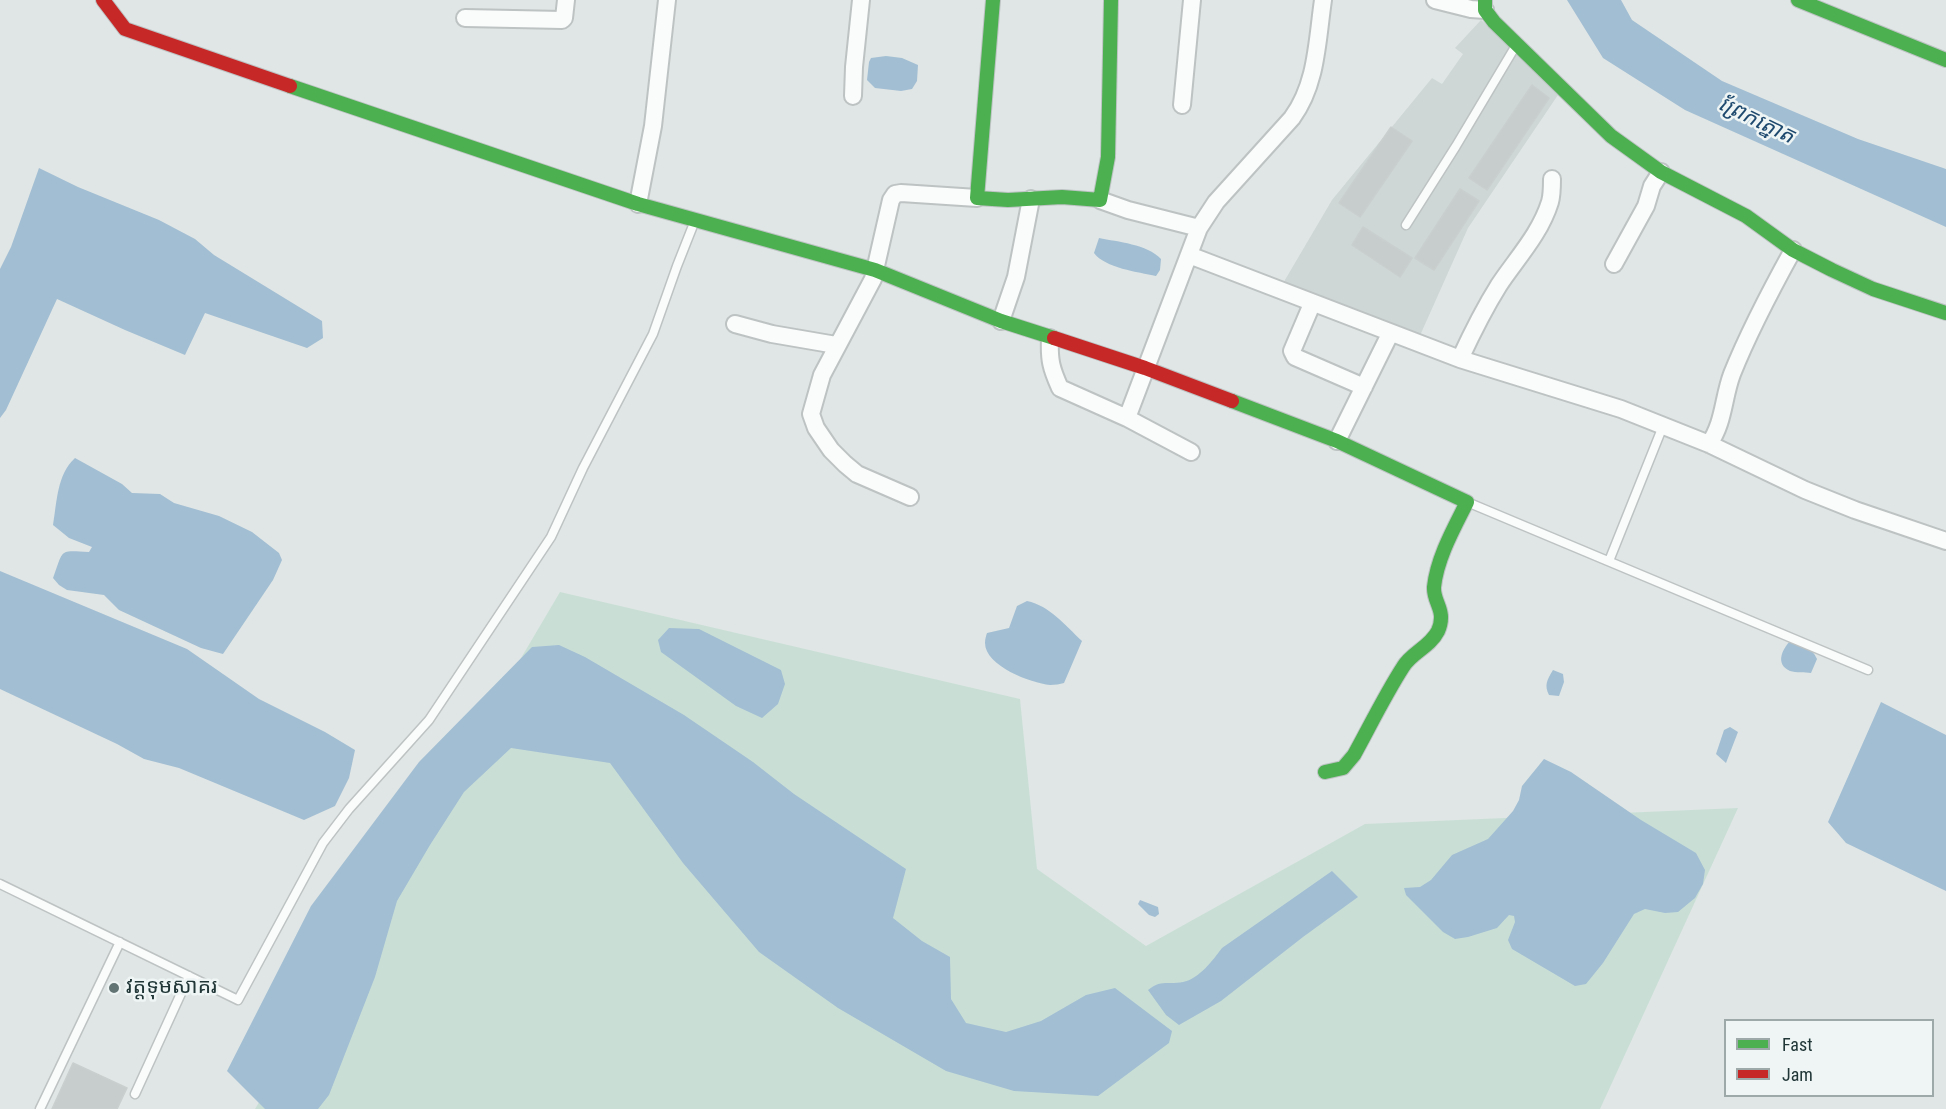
<!DOCTYPE html>
<meta charset="utf-8">
<style>
body{margin:0}
#map{position:relative;width:1946px;height:1109px;overflow:hidden;background:#e0e6e5;font-family:"Roboto Condensed",sans-serif}
canvas{display:block}
.legend{position:absolute;left:1724px;top:1019px;width:210px;height:78px;box-sizing:border-box;background:#eef5f4;border:2px solid #9ca9a8;margin:0;padding:8px 10px;list-style:none;font-size:18px;color:#203637}
.legend li{display:flex;align-items:center;gap:12px;height:30px}
.legend b{width:30px;border:2px solid #9ca9a8}
</style>
<div id="map">
<canvas width="1946" height="1109"></canvas>
<ul class="legend">
<li><b style="height:8px;background:#4caf50"></b>Fast</li>
<li><b style="height:8px;background:#c62828"></b>Jam</li>
</ul>
</div>
<script>
const context = document.querySelector('canvas').getContext('2d');
context.lineJoin = 'round';
function fillPath(path, color) {
  context.fillStyle = color;
  context.fill(path, 'evenodd');
}
function trace(path, color, width, dash) {
  context.strokeStyle = color;
  context.lineWidth = width;
  context.lineCap = dash ? 'butt' : 'round';
  context.setLineDash(dash || []);
  context.stroke(path);
}
function drawText(font, color, halo, rows, align = 'center') {
  context.font = font + ' "Roboto Condensed","Noto Sans Khmer",sans-serif';
  context.lineWidth = 5;
  context.setLineDash([]);
  context.textBaseline = 'middle';
  context.strokeStyle = halo;
  context.fillStyle = color;
  for (const [text, x, y, turn = 0] of rows) {
    context.save();
    context.translate(x, y);
    context.rotate((+turn || 0) * Math.PI / 180);
    context.textAlign = isNaN(turn) ? turn : align;
    if (halo) context.strokeText(text, 0, 0);
    context.fillText(text, 0, 0);
    context.restore();
  }
}
const built = new Path2D(`
 M1481,20L1560,92L1468,228L1418,340L1282,285L1332,200L1432,78L1442,84L1463,54L1455,48Z`);
const green = new Path2D(`
 M560,592L1020,699L1037,869L1146,946L1365,824L1738,808L1600,1109H255Z`);
const water = new Path2D(`
 M1567,0H1621L1632,20L1722,81L1858,139L1946,169V227L1685,110L1603,58Z
 M886,56L902,58L918,65L917,81L912,89L901,91L875,88L867,80L869,62L871,58Z
 M39,168L78,187L159,220L195,239L214,255L322,321L323,338L307,348L205,313L185,355L125,330L57,299L6,410L0,418V269L11,247Z
 M1099,238C1118,242 1147,244 1161,259L1160,270L1156,276C1138,272 1105,268 1094,253Z
 M75,458L122,484L132,493L160,494L174,503L219,516L252,532L279,553L282,560L273,580L223,654L201,648L119,610L104,595L67,590L59,585L53,578C64,549 58,550 89,552L92,547L69,538L53,525C57,502 57,474 75,458Z
 M0,571L187,649L259,699L325,732L355,750L349,778L335,806L304,820L179,768L144,759L117,744L0,689Z
 M1027,601C1050,606 1065,625 1082,641L1064,683C1060,684 1055,685 1050,685C1031,683 985,666 985,643C985,639 986,636 987,633L1009,628L1017,606Z
 M669,628L699,629L781,670L785,684L778,704L762,718L736,706L661,652L658,640Z
 M1790,641C1802,645 1812,647 1817,659L1811,673C1805,672 1796,673 1790,671C1775,664 1782,650 1790,641Z
 M559,645L585,657L684,715L753,762L794,794L906,869L893,918L922,941L950,957L951,999L966,1023L1006,1032L1041,1021L1086,995L1115,988L1172,1031L1169,1043L1098,1096L1014,1091L946,1071L838,1008L759,952L683,863L610,763L511,748L464,792L430,845L397,901L375,977L329,1095L318,1109H265L227,1071L311,906L419,762L532,647Z
 M1553,670L1563,674L1564,682L1559,696L1549,695C1544,685 1547,680 1553,670Z
 M1881,702L1946,735V891L1846,843L1828,822Z
 M1730,727L1738,732L1726,763L1716,754L1724,730Z
 M1544,759L1571,772L1641,820L1696,853L1705,870L1703,884L1695,898L1678,912L1665,913L1645,909L1634,914L1603,963L1586,984L1575,986L1512,949L1508,940L1515,922L1514,916L1509,915L1497,928L1468,937L1455,939L1443,932L1406,895L1404,888L1420,887L1431,880L1452,855L1488,839L1513,811L1519,800L1522,786Z
 M1332,871L1358,897L1303,937L1221,1001L1179,1025L1166,1015L1148,990C1161,979 1168,985 1183,982C1199,979 1213,960 1222,948Z
 M1140,900L1158,907L1159,914L1155,917L1149,915L1138,904Z`);
const building = new Path2D(`
 M1532,85L1549,98L1487,190L1469,178Z
 M1391,127L1412,141L1360,217L1339,203Z
 M1460,189L1479,201L1434,270L1415,258Z
 M1363,227L1412,258L1400,277L1352,245Z
 M73,1063L127,1088L117,1109H52Z`);
const lane = new Path2D(`
 M1406,225L1456,146L1515,47
 M1467,502L1868,670
 M1609,561L1663,426
 M0,884L238,1000L323,843L349,809L429,720L551,537L583,468L653,334L677,266L694,223
 M135,1094L189,976
 M40,1109L120,942`);
const street = new Path2D(`
 M1435,0L1471,9L1485,10
 M465,18L562,20L564,18L566,0
 M853,96L854,67L861,0
 M1182,105L1192,0
 M1100,200L1128,210L1199,228
 M638,204L653,126L667,0
 M1189,255L1460,359L1621,409L1709,444L1805,490L1855,510L1946,541
 M1614,264L1646,206L1652,186L1661,172
 M1312,304L1292,351L1295,357L1364,387
 M1001,321L1016,277L1031,199
 M735,324L772,334L836,345
 M1050,338C1049,360 1051,368 1060,388L1127,418L1191,452
 M1460,359C1472,333 1484,309 1499,285C1517,258 1540,234 1550,202C1552,195 1552,186 1552,179
 M1127,418L1199,228L1216,202L1292,118C1317,84 1317,41 1323,0
 M1337,441L1390,334
 M1709,444C1724,423 1723,398 1732,374C1748,334 1772,288 1793,250
 M910,497L857,474L845,464L831,450L816,428L811,414L822,375L873,279L891,200L895,194L901,193L977,198`);
const fast = new Path2D(`
 M993,0L977,198L1008,200L1062,197L1100,200L1108,157L1111,0
 M1485,0V10L1494,22L1611,136L1661,172L1746,216L1793,250L1832,270L1873,289L1946,313
 M1798,0L1946,60
 M290,86L638,204L875,270L1001,321L1054,338
 M1232,401L1337,441L1467,502C1454,528 1437,558 1434,587C1433,603 1447,610 1438,631C1430,647 1411,653 1403,667C1385,695 1370,726 1354,755L1343,768L1325,772`);
const jam = new Path2D(`
 M103,0L125,29L290,86
 M1054,338L1145,368L1232,401`);
const markers = [
 [114,988,6,"#637474"]
];
const poiNames = [
 ["វត្តទុមសាគរ",126,988]
];
const waterNames = [
 ["ព្រែកត្នោត",1756,121,26]
];
fillPath(built, '#ced7d6');
fillPath(green, '#c9dfd6');
fillPath(water, '#a2bed3');
fillPath(building, '#c7cdcc');
trace(building, '#c9cfce', 1.5);
trace(lane, '#bdc2c2', 11);
trace(street, '#bdc2c2', 20);
trace(fast, '#bdc3c3', 16);
trace(jam, '#bdc3c3', 16);
trace(lane, '#fafbfb', 8);
trace(street, '#fafbfb', 16);
trace(fast, '#4caf50', 14);
trace(jam, '#c62828', 14);
for (const [x, y, r, color] of markers) {
  const dot = new Path2D();
  dot.arc(x, y, r, 0, 2 * Math.PI);
  context.fillStyle = color;
  context.fill(dot);
  trace(dot, '#eef5f4', 2);
}
drawText('21px', '#203637', '#eef5f4', poiNames, 'left');
drawText('italic 22px', '#1f4a6f', '#eef5f4', waterNames);
</script>
